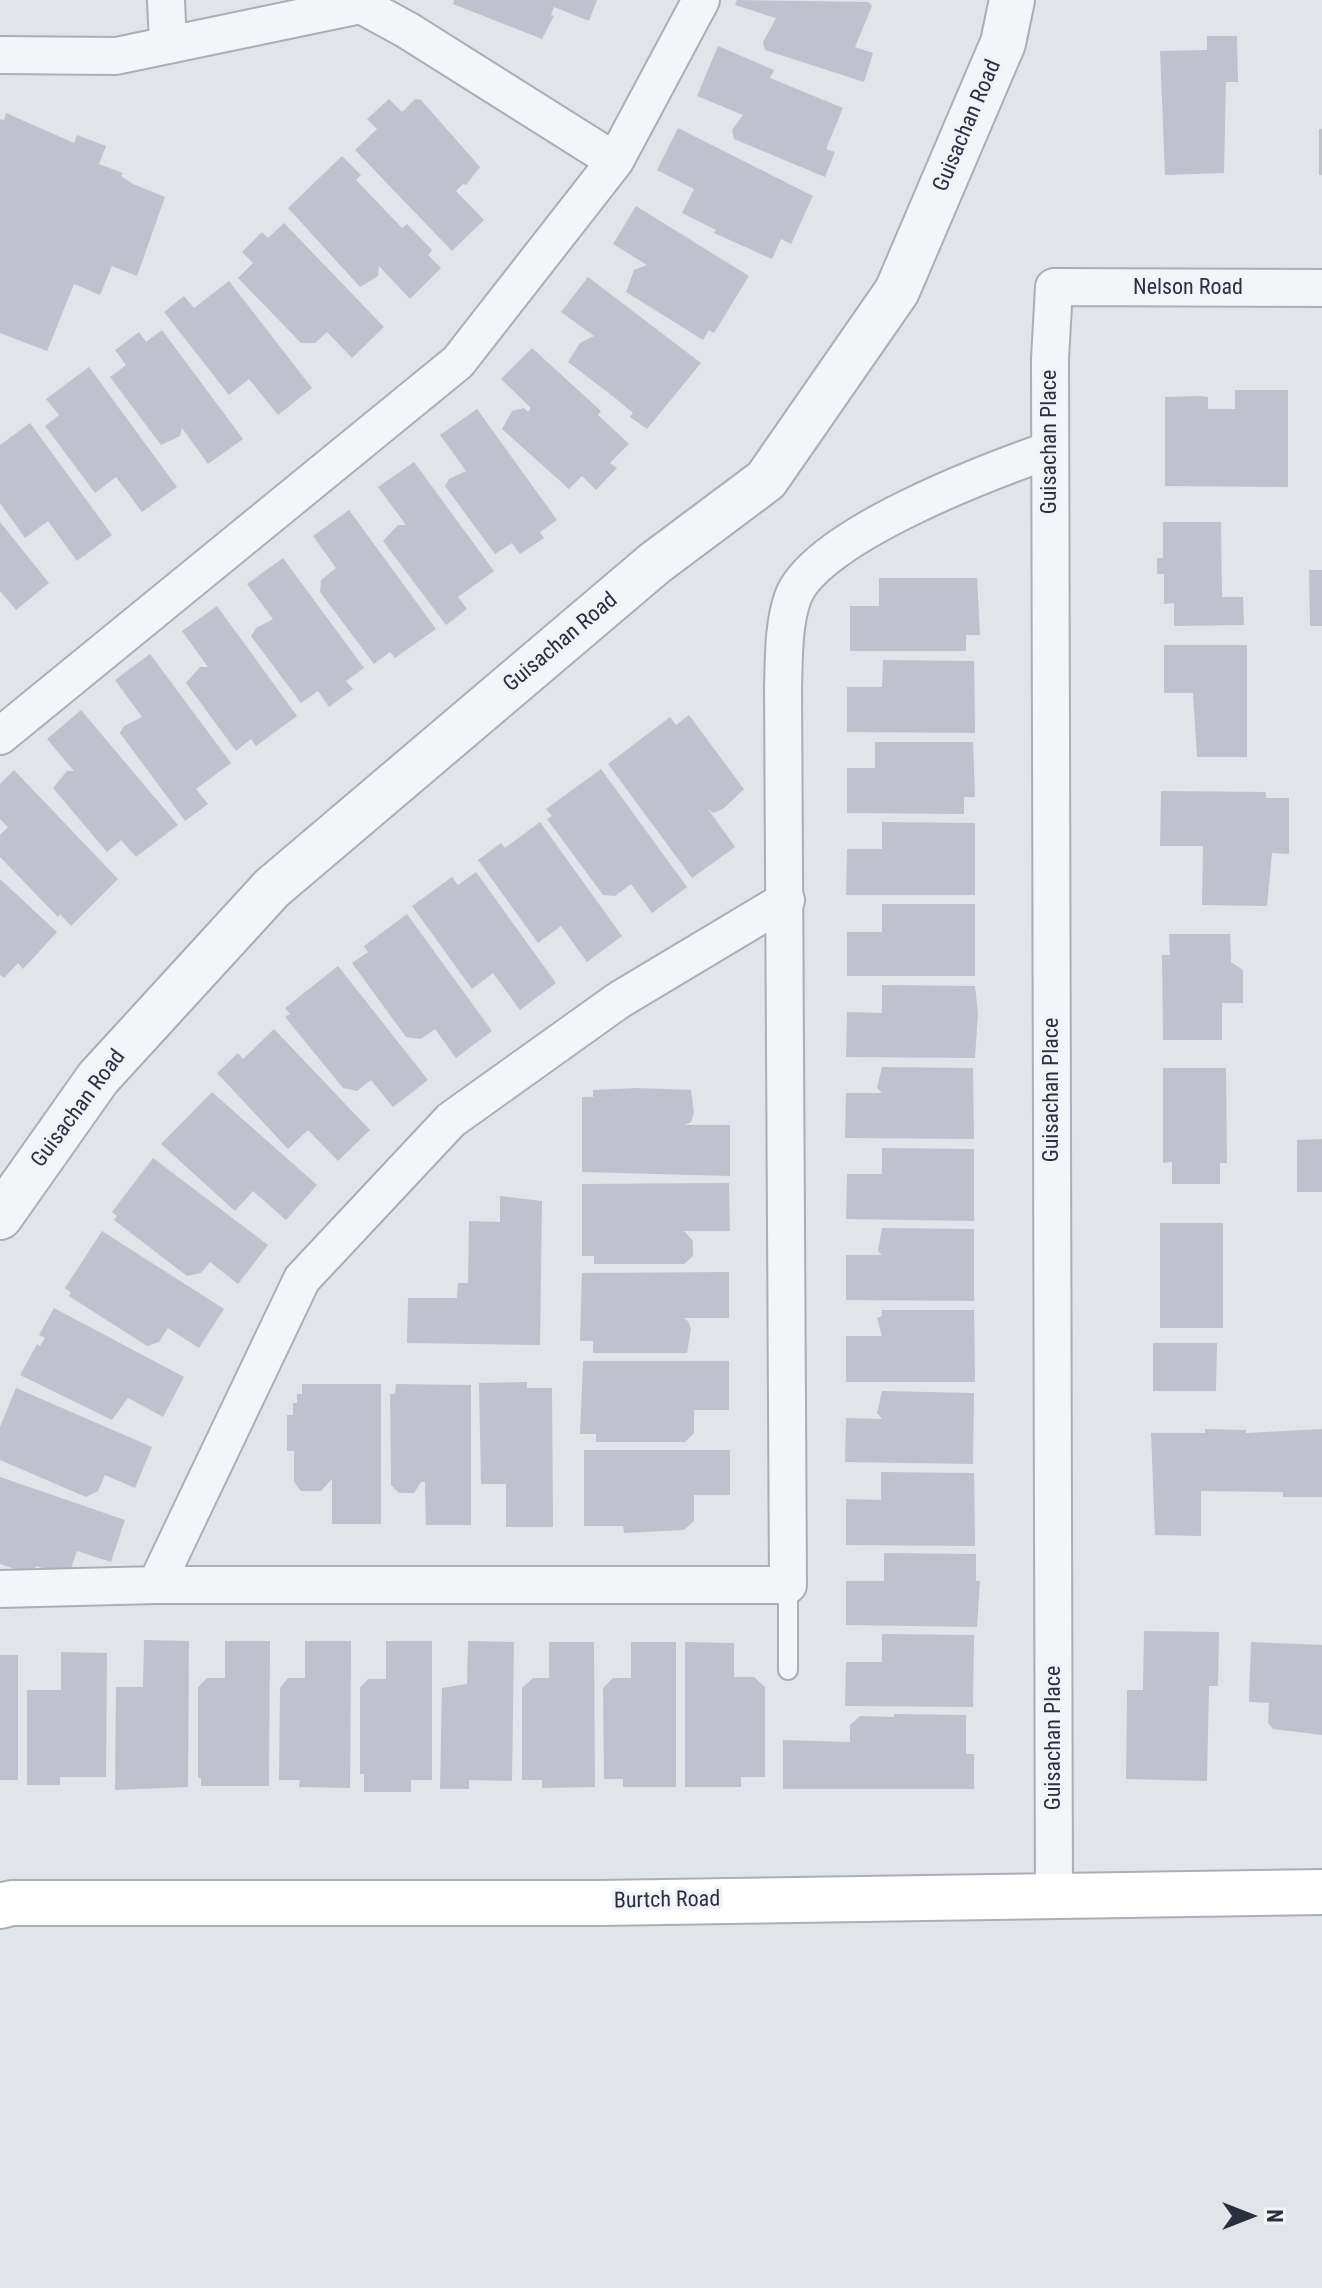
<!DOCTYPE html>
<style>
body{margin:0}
#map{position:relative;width:1322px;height:2288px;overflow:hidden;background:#e1e4e9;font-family:"Roboto Condensed",sans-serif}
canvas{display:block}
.north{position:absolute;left:1210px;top:2176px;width:80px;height:80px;-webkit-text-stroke:6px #f1f3f7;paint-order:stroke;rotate:90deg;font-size:22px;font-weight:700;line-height:32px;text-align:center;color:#2b3040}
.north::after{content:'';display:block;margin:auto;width:28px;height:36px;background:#2b3040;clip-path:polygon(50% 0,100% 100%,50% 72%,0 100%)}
</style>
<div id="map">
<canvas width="1322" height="2288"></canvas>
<div class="north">N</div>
</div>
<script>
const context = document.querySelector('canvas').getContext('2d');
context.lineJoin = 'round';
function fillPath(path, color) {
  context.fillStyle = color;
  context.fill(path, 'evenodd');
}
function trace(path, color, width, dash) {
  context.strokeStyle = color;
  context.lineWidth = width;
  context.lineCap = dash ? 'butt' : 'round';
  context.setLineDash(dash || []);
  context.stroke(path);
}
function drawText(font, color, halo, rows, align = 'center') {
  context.font = font + ' "Roboto Condensed",sans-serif';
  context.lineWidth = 7;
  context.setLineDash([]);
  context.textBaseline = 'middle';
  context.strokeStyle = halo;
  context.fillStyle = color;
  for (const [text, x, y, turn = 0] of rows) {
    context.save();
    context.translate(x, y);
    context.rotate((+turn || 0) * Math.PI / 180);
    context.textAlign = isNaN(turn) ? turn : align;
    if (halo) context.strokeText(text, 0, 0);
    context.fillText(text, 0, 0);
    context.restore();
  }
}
const building = new Path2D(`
 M454,0H597L589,21L554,7L551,15L554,16L542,39L453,4Z
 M737,0L868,2L872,6L855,47L873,53L864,82L765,50L763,42L776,18L735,5Z
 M1207,36H1237L1238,82H1226L1224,173L1165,175L1160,51L1207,50Z
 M718,46L774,70L770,78L843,108L826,149L835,152L825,177L734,139L732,130L743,115L697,96Z
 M389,99L402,112L415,99L421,100L480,167L466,185L463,184L456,191L484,220L452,251L355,150L377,129L367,119Z
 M6,113L74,143L77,135L106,146L99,164L123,173L121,176L133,184L165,197L137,276L112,266L100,295L74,284L47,351L0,333V119L4,120Z
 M678,128L813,196L791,244L781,239L772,259L714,233L716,230L682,213L694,189L657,170Z
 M1319,129H1322V175H1319Z
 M342,156L361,175L356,180L402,228L407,224L432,250L428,255L441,268L410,299L379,266L378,276L360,287L288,208Z
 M636,206L749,276L714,333L709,330L703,340L626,292L634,270L647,265L613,244Z
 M284,223L384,327L352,358L327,332L315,343H301L238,278L253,263L242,252L262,232L268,238Z
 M588,277L701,363L647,429L630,417L633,413L615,398L568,362L580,343L594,336L561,312Z
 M229,281L312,388L278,415L249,379L229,395L164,312L184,296L194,308Z
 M162,330L243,439L208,464L182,428L180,436L161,445L110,377L126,365L115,350L139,332L146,342Z
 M532,348L601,411L598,415L629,444L610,463L617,468L596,490L582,476L569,489L502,429L512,411L524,408L528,412L531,408L501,379Z
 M89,367L177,487L142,512L116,477L95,493L45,426L59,415L46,399Z
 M1235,390H1288V487L1165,486V397L1200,396L1208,397V409H1235Z
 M477,409L557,520L540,532L544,538L520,554L512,543L495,554L445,486L449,479L466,471L440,435Z
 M30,423L112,535L77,561L48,521L25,538L0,503V445Z
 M414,462L494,571L458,597L467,609L446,625L383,541L398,525H406L378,487Z
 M349,510L436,629L395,658L390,652L374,664L320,592L321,580L336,568L313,536Z
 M0,522L49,583L16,610L0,591Z
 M1163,522H1221L1222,597H1243L1244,625L1174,626V603L1164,604V574H1157V558H1163Z
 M283,558L364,668L346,681L353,689L329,707L318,691L301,703L251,636L256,628L273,619L247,584Z
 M1309,570H1322V626H1310Z
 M879,578H977L980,635H966V651H850V606H879Z
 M217,606L297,716L256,746L251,739L236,751L186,683L200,667H208L182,631Z
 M1164,645H1247V757H1197L1193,693H1164Z
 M150,654L231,763L196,789L208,804L185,821L120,733L124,726L142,717L115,680Z
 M883,660L974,661L975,733L847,732V687H882Z
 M81,710L178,825L136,857L121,840L107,852L53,788L67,771H74L47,739Z
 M689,715L744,789L723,809L713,813L708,809L735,847L692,878L608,764L670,717L676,725Z
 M875,742H973L975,797H964V814L847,813V768H875Z
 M601,769L687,887L652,913L631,884L615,896L603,895L547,819L552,816L546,809Z
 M14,770L118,879L71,926L60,914L58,917L0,857V835L8,827L0,819V784Z
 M1161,791L1266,792V798H1289V854L1272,853L1267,906L1202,905L1203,846H1160Z
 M540,822L622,936L587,962L561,926L538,943L478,860L501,843L505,848Z
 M882,822L975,823V895H846L847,849H882Z
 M476,872L556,983L520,1010L493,973L472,989L412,906L452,877L458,885Z
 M0,879L57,932L23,969L18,963L4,978L0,975Z
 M882,904H975V976H847V932H882Z
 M407,914L492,1031L456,1058L435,1029L421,1039L406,1037L352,963L368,952L364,946Z
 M1169,934H1230L1231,962L1243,970V1003H1222V1040H1163L1162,955H1170Z
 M338,966L428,1080L393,1107L371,1080L357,1091L343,1088L285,1017L290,1014L285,1008Z
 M882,985L975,986L978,1013L975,1058L846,1057L847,1012L882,1013Z
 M274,1029L370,1130L338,1161L308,1130L288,1149L217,1073L238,1053L243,1059Z
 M882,1067L973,1068L974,1139L845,1138L846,1093H882L877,1088Z
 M1163,1068H1226L1227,1163H1220V1184H1172V1162L1163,1163Z
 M636,1088L691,1090L694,1113L691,1122L685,1125H730V1176L582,1172V1097H593V1090Z
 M212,1092L317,1185L286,1220L253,1191L235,1211L161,1144Z
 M1322,1139V1192H1297V1140Z
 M882,1148L974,1149V1221L846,1219L847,1174H882Z
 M153,1158L268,1245L238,1284L210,1262L201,1273L187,1276L114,1220L117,1216L112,1212Z
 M729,1183L730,1231H684L693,1241V1256L684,1264H594V1256H582V1184Z
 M500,1196L542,1201L540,1345L407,1343L408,1298H457L458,1283H468L469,1221L500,1222Z
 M1160,1223H1223V1328H1160Z
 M882,1228L974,1229V1301L846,1300V1255H882L878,1251Z
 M102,1231L224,1309L199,1348L168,1328L159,1342L147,1346L69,1296L71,1293L65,1288Z
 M729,1272V1318H683L688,1321L691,1329L687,1353H593V1341H580L582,1273Z
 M54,1308L184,1377L163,1417L128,1398L112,1420L20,1375L37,1344L40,1346L45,1338L39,1335Z
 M882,1310H974L975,1382H846V1336H882L877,1318L882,1316Z
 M1153,1343H1217L1216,1391H1153Z
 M583,1361H729V1410H694V1433L685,1442H596V1434H580Z
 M527,1382V1388H552L553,1527H506V1484H481L479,1383Z
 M302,1384H381V1524H332V1479L321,1491H301L294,1482V1451H287V1415H293V1403H297V1394H302Z
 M396,1384L471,1385V1525H426L425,1482H421L414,1493H399L391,1485L390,1394H395Z
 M16,1388L152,1447L135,1488L105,1475L98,1491L86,1497L0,1460V1427Z
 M882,1391L974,1393L973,1464L845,1462L846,1418L882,1419L877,1413Z
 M1205,1429L1246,1430V1433L1322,1429V1497H1283V1492L1201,1491V1536L1155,1535L1151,1433H1205Z
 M584,1450H730V1495H694V1521L684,1530L624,1533L623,1526H584Z
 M881,1472L974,1473L975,1546L846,1545V1499L881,1500Z
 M0,1477L125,1520L111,1562L77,1551L71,1568L58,1573L36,1566L33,1575L0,1564Z
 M884,1553L976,1554V1581H980L977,1627L846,1625V1581H884Z
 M1144,1631L1219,1632L1218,1686H1209L1207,1781L1126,1779L1127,1690H1143Z
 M882,1634L974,1635L973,1707L845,1706L846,1662H882Z
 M144,1640L189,1641L188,1787L115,1790L116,1687H143Z
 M225,1641H270L269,1786H201V1778H198V1687L207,1678H225Z
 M305,1641H351L350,1788L299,1787L300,1780H279L280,1688L288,1678H305Z
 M386,1641H432V1780H411V1792H364V1774H360V1688L368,1679H386Z
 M468,1641L514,1642L512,1781L469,1780V1789H440L442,1688L467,1684Z
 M549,1642H594L595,1787L542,1788V1780H522V1688L533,1678H549Z
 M631,1642H676V1787H623V1779H604L603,1688L613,1678H631Z
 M685,1642L734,1643V1677H754L765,1687V1777H741V1787H685Z
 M1251,1642L1322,1645V1735L1273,1729L1268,1723L1269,1703L1249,1702Z
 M61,1652L107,1653L106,1777H60V1785H27V1690H61Z
 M0,1655H18V1780H0Z
 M894,1714L966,1715V1754H974V1789H783V1740L850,1742V1725L860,1716L894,1717Z`);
const service = new Path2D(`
 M788,1585V1670`);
const minor = new Path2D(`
 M166,0L168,45
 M0,55L116,56L361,5L407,30L615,161
 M0,736L458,362L615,161L701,0
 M156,1585L302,1279L451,1120L619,1000L786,900
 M0,1589L156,1585H788L783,688C784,658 783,625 793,597C816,536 990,471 1050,450
 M1054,1893L1050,359L1054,287L1322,288`);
const tertiary = new Path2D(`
 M0,1217L98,1078L272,888L655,563L766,480L897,291L1003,43L1012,0`);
const secondary = new Path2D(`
 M0,1906L12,1903H598L1322,1892`);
const streetNames = [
 ["Guisachan Road",968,126,-67],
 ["Nelson Road",1188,288],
 ["Guisachan Place",1050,442,-90],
 ["Guisachan Road",561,643,-40],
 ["Guisachan Place",1052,1090,-90],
 ["Guisachan Road",79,1109,-53],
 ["Guisachan Place",1054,1738,-90],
 ["Burtch Road",667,1901,-1]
];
fillPath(building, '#bfc2cc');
trace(service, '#aaaeb6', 22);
trace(minor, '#aaaeb6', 40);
trace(tertiary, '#aaaeb6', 48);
trace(secondary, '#aaaeb6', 48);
trace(service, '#f4f5f8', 18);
trace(minor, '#f4f5f8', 36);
trace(tertiary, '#f4f5f8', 44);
trace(secondary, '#fff', 44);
drawText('22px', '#2b3040', '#f1f3f7', streetNames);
</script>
